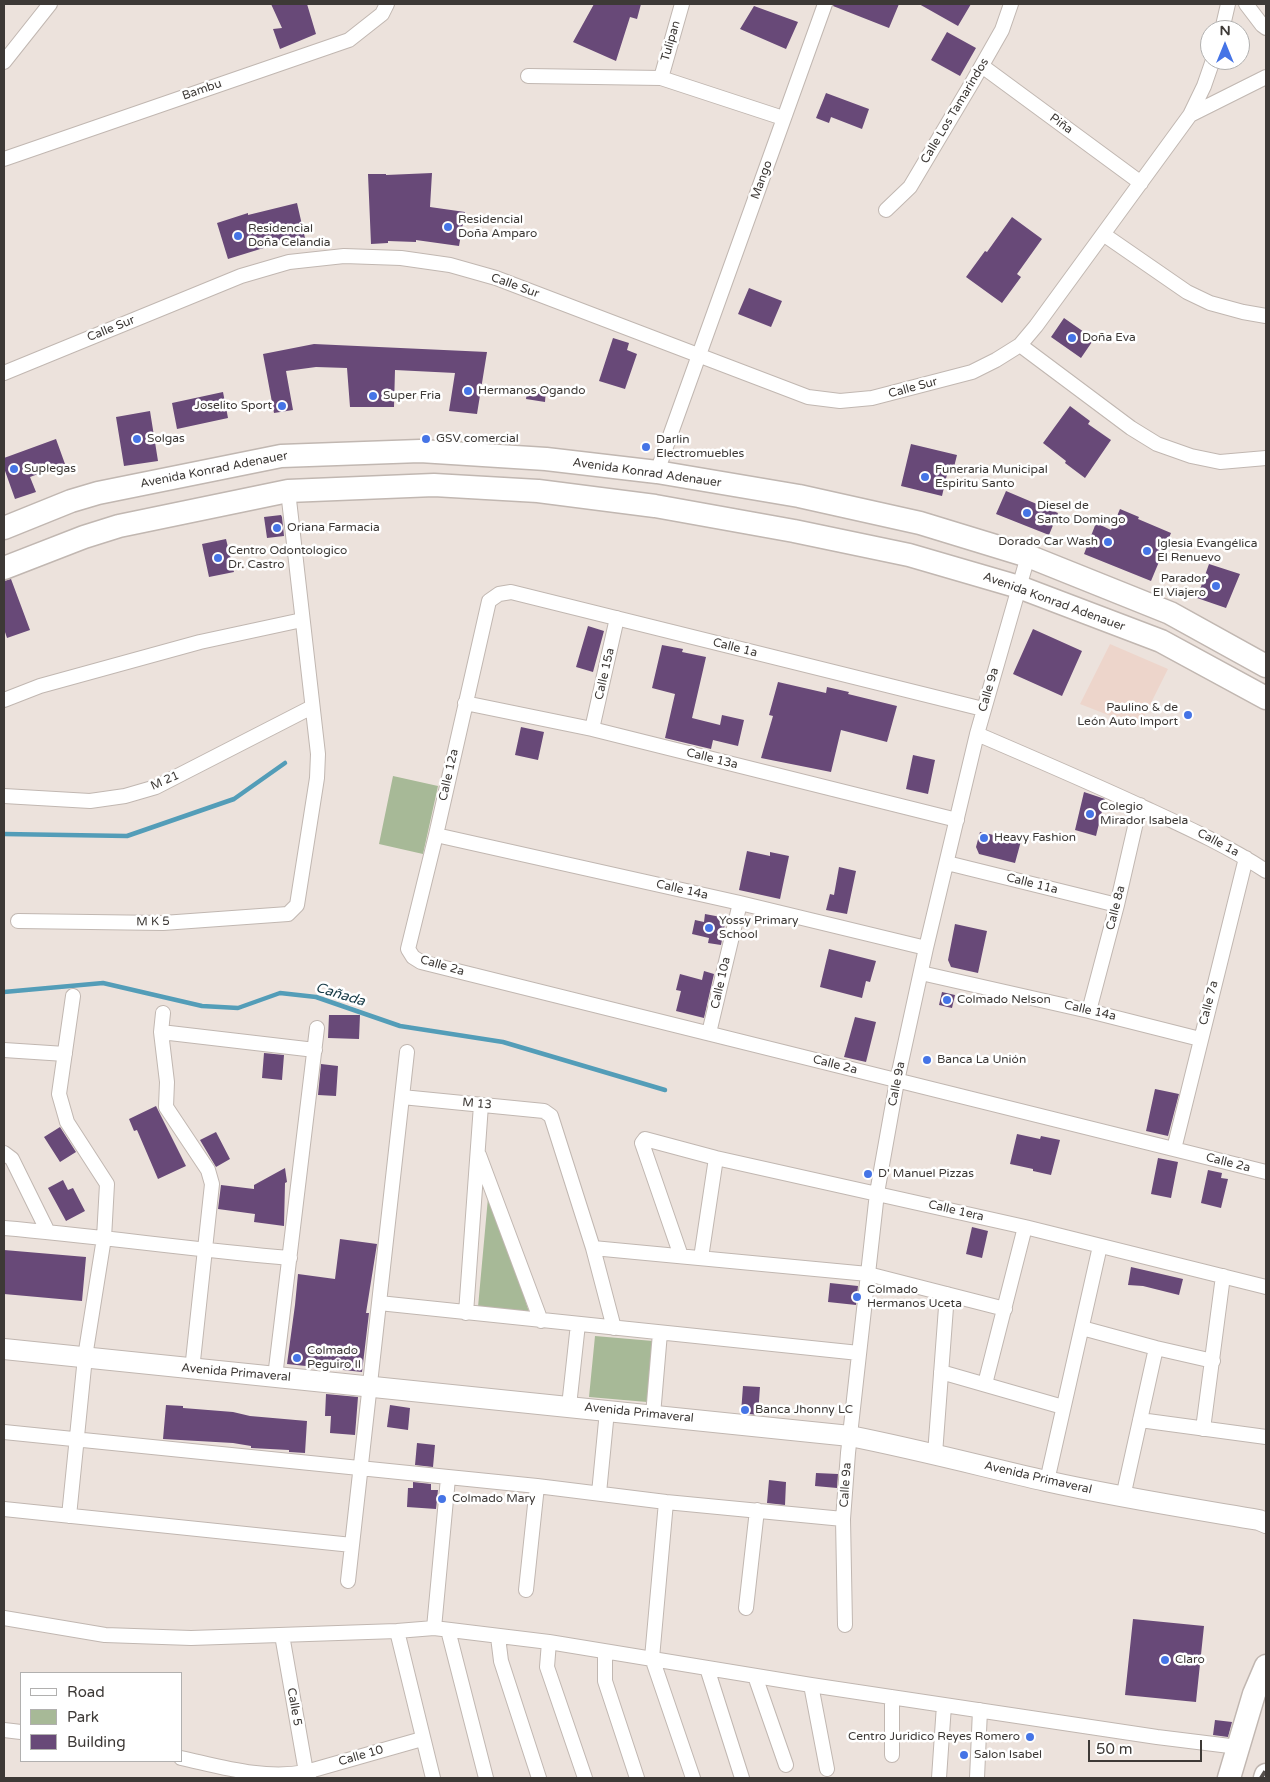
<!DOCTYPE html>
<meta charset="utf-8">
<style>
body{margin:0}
#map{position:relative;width:1270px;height:1782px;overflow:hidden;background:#ece2dc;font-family:"Varela Round",sans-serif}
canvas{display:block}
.frame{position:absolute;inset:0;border:5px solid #3d3936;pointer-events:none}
.legend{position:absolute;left:20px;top:1672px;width:162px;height:90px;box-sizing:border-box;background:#fff;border:1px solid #b1b0af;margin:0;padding:6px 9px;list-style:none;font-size:15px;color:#3d3936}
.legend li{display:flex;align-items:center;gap:10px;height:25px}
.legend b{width:25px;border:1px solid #b1b0af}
.north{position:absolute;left:1200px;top:20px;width:50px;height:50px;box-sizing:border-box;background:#fff;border:1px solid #b1b0af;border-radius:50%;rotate:0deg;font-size:14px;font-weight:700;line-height:20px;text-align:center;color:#3d3936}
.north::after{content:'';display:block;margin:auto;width:18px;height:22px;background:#4574e6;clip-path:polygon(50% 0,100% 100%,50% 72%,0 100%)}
.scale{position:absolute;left:1088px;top:1740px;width:114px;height:22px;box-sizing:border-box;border:2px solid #3d3936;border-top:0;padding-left:6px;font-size:15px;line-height:18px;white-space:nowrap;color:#3d3936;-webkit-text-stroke:4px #fff;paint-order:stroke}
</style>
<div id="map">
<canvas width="1270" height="1782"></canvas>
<div class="frame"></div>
<ul class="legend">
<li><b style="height:6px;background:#fff"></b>Road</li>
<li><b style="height:14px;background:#a7b997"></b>Park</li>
<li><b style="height:14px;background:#684978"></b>Building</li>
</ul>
<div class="north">N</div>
<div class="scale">50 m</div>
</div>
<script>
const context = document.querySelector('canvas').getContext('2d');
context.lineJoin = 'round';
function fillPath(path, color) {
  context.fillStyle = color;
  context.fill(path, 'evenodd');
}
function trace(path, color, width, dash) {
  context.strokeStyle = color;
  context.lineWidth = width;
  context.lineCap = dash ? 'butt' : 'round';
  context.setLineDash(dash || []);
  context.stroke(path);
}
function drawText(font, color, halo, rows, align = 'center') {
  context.font = font + ' "Varela Round",sans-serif';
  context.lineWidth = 5;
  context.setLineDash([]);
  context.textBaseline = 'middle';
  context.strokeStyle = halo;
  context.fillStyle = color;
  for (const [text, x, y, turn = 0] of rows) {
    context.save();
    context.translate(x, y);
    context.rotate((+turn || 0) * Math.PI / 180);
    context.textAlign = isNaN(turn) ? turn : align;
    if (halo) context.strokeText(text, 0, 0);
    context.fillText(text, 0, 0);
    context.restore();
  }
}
const commercial = new Path2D(`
 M1110,644L1168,669L1139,727L1080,704Z`);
const green = new Path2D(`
 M393,776L438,786L423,854L379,844Z
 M489,1187L529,1312L478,1307Z
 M595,1336L653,1341L647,1402L589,1397Z`);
const stream = new Path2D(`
 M4,834L127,836L234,799L285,763
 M4,992L103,983L202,1006L238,1008L280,993L316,997L400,1026L503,1042L665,1090`);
const building = new Path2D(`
 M271,4H307L316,34L280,49L273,29L282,28Z
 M594,4H641L637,19L630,17L616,61L573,42Z
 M834,4H899L889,28L833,6Z
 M919,4H971L958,26Z
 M754,6L798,22L786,49L740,29Z
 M947,32L976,48L960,76L931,60Z
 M826,93L869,109L862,129L831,117L829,123L816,118Z
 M432,173L430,207L465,212L459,246L416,240V242L388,241V243L371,244L368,174H386V175Z
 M297,203L305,238L270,246L228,259L217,223L248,213V215Z
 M1012,217L1042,239L1017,274L1021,277L1002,303L966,277L985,251L987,252Z
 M749,288L782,301L771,327L738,314Z
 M1064,318L1094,339L1081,358L1051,337Z
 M613,338L629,343L627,350L637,354L625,389L599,381Z
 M314,344L487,352L477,414L449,411L455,373L395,370L394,407H350L347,368L316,367L286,371L293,410L274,413L263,354Z
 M528,387L546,389L545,402L526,399Z
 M223,392L228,418L177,429L172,403Z
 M1070,406L1090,421L1088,424L1111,440L1085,478L1065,463L1066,461L1043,443Z
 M150,411L158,461L124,466L116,417Z
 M56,439L65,464L30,477L36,492L15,499L4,468V458Z
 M911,444L957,455L954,467L949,466L942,496L901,486Z
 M1006,491L1058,513L1049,535L996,514Z
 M1120,509L1139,517L1138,519L1171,533L1151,581L1084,554L1096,523L1111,530Z
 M281,515L282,517L284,536L267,538L264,517Z
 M226,539L234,572L209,577L202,544Z
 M1209,564L1240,574L1226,608L1197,598Z
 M11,579L30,630L7,638L4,629V581Z
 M588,626L604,631L593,672L576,667Z
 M1033,629L1082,651L1062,696L1013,674Z
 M662,645L683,649L682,652L706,657L692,718L720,725L722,715L744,720L738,746L713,740L711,749L665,738L675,694L652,688Z
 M778,682L826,693L827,687L849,692L848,694L897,706L887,742L841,730L831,772L761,758L773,716L769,715Z
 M521,727L544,732L538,760L515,755Z
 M913,755L935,760L928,794L906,789Z
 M1084,792L1105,799L1096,836L1075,830Z
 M980,832L1021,841L1015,863L979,854L976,847Z
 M747,851L770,856V852L789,856L780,899L739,890Z
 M839,867L856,871L847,914L826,910L830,894L834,895Z
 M705,914L726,918L721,945L708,943L709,938L692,934L695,920L704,922Z
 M955,924L987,931L978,973L951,967L948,960Z
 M829,949L876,961L870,982L866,981L862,998L820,987Z
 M704,971L714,974L704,1018L676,1011L681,991L676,990L680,974L702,980Z
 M942,992L955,995L952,1008L939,1005Z
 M329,1015H360L359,1039L328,1038Z
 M855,1017L876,1022L866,1062L844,1057Z
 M264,1053L284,1055L282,1080L262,1078Z
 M321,1064L338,1066L336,1096L318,1095Z
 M1155,1089L1179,1094L1168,1136L1146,1131Z
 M156,1106L186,1166L158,1179L137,1130L134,1131L129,1119Z
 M60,1127L76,1152L60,1162L44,1137Z
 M216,1132L230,1159L216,1167L200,1140Z
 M1017,1134L1040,1139L1041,1136L1060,1140L1051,1175L1033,1171V1169L1010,1164Z
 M1158,1158L1178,1162L1171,1198L1151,1194Z
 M285,1168L287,1182L285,1183L284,1226L254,1222L255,1214L218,1209L221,1185L254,1189V1185Z
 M1208,1170L1222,1173L1221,1178L1228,1179L1221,1208L1201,1203Z
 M63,1180L68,1190L73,1188L85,1211L66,1221L48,1188Z
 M972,1227L988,1231L982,1258L966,1254Z
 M340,1239L377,1244L366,1313H369L362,1372L287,1364L295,1305L298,1274L335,1279Z
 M4,1250L86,1257L82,1301L4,1294Z
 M1131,1267L1183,1279L1179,1295L1143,1286L1128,1285Z
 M830,1283L858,1286L856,1305L828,1302Z
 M743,1386L760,1387L758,1415L741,1413Z
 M326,1394L358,1397L355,1435L330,1433L331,1416H325Z
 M166,1405L183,1406V1408L233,1412L250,1416L307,1421L305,1453L289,1452V1450L251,1448V1446L233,1443L163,1439Z
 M390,1405L410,1408L408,1430L387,1427Z
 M417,1443L435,1445L433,1467L415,1465Z
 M816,1473L838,1474L837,1488L815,1486Z
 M769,1480L786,1482L785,1505L767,1503Z
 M413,1482L431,1484V1490H438L436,1509L407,1507L408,1488H413Z
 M1133,1619L1204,1626L1196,1702L1125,1695Z
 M1215,1720L1232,1722L1228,1737L1213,1735Z`);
const street = new Path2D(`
 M1246,4L1262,25L1266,28
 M1222,30L1228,4
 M4,62L50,4
 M982,66L1141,183
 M528,76L661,78L783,118
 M661,78L682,4
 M1190,115L1266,77
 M4,159L349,40L382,14L387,4
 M886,210L910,187L973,81L1002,30L1011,4
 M1103,234L1187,292L1210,303L1243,312L1266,316
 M1020,345L1131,428L1157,444L1191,456L1220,462L1266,458
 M4,373L241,276L289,262L344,256L401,258L450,265L496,278L808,397L840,401L872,398L972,372L996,360L1020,345L1036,326L1190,115L1204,86L1213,60
 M657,472L825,4
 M4,700L40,686L200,642L302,620
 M465,703L592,729L957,820
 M983,709L511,592L499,594L489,601L436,835L408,949L413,957L421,962L1266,1172
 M592,729L617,618
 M977,734C1033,758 1089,782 1145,808C1186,827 1228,846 1266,871
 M4,796L90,801L125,796L156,787L312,707
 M436,835L740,903L926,948
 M947,863L1117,905
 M18,921L163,923L288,914L297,905L317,778L318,754L288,491
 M921,973L1089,1011L1200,1039
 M1089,1011L1117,905L1140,805
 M163,1013L161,1032L167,1082L166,1107L208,1170L212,1184L192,1370
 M161,1032L315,1050
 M709,1033L740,903
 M4,1050L65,1054
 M402,1097L544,1111L551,1116L593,1248L614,1328
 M1174,1149L1246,858
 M4,1153L12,1159L48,1232
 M479,1155L541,1321
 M4,1228C99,1236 194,1250 290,1258
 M593,1248L868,1274L1005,1309
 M681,1256L642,1143L645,1139L716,1158L1025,1227L1266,1287
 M701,1258L716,1158
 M379,1303L859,1353
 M466,1313L481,1105
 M1082,1328L1156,1348L1213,1361
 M941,1372L1063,1407
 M275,1377L317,1028
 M985,1384L1025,1227
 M569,1406L578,1324
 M653,1415L660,1333
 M1140,1420L1266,1437
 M1203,1429L1223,1276
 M4,1432L537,1486L666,1502L843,1519
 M935,1454L947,1294
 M1047,1481L1100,1246
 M599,1493L607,1411
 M1123,1497L1156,1348
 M666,1502L652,1658L693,1778
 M4,1509L352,1545
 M69,1516L85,1357L104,1238L107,1184L67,1122L59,1094L73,996
 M348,1581L407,1052
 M526,1590L537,1486
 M746,1608L757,1510
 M4,1618L105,1635L191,1638L397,1631L434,1628L549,1642L811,1685L1157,1737L1238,1747
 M845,1625L843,1519L848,1453L877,1193L897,1081L926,948L977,734L1028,556
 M434,1628L448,1478
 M448,1630L486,1778
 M397,1631L433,1778
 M282,1635L306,1772L309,1778
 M498,1637L501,1661L539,1778
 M549,1642L547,1667L585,1778
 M605,1652V1681L637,1778
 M707,1668L742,1778
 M755,1676L786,1765
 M811,1685L827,1769
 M4,1730L21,1732
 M892,1755V1697
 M181,1758C222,1767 264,1780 306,1772L422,1739
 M939,1778L944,1705
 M977,1778L980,1710`);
const secondary = new Path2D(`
 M4,1349L850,1436C916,1449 981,1466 1046,1481C1117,1497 1188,1508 1259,1520L1266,1523`);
const primary = new Path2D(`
 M4,528L71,501L98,493L281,456L420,451L546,459L657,472L799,496L920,523L1028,556L1170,613L1266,666
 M4,568L84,537L119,526L288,491L434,485L538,491L655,506L794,531L909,555L1019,587L1161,641L1266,698
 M1229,1778L1254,1694L1266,1666
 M1265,1778L1266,1775`);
const rail = new Path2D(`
 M1261,1778L1266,1770`);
const markers = [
 [448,227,5,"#4574e6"],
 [238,236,5,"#4574e6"],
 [1072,338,5,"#4574e6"],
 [468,391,5,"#4574e6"],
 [373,396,5,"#4574e6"],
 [282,406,5,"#4574e6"],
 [137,439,5,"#4574e6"],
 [426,439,5,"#4574e6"],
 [646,447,5,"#4574e6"],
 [14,469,5,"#4574e6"],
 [925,477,5,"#4574e6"],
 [1027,513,5,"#4574e6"],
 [277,528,5,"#4574e6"],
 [1108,542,5,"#4574e6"],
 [1147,551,5,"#4574e6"],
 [218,558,5,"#4574e6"],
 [1216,586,5,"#4574e6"],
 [1188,715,5,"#4574e6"],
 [1090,814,5,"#4574e6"],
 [984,838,5,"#4574e6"],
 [709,928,5,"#4574e6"],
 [947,1000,5,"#4574e6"],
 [927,1060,5,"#4574e6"],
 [868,1174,5,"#4574e6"],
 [857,1297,5,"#4574e6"],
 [297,1358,5,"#4574e6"],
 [745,1410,5,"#4574e6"],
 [442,1499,5,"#4574e6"],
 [1165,1660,5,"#4574e6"],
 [1030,1737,5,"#4574e6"],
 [964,1755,5,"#4574e6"]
];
const streetNames = [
 ["Tulipan",671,41,-74],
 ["Bambu",202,90,-19],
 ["Calle Los Tamarindos",955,111,-59],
 ["Piña",1061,124,36],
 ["Mango",762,180,-70],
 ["Calle Sur",515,286,20],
 ["Calle Sur",111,329,-22],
 ["Calle Sur",913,388,-15],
 ["Avenida Konrad Adenauer",214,470,-11],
 ["Avenida Konrad Adenauer",647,473,8],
 ["Avenida Konrad Adenauer",1054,602,20],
 ["Calle 1a",735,648,14],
 ["Calle 15a",605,674,-77],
 ["Calle 9a",989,690,-74],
 ["Calle 13a",712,759,14],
 ["Calle 12a",449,775,-77],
 ["M 21",165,781,-24],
 ["Calle 1a",1218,843,28],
 ["Calle 11a",1032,884,14],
 ["Calle 14a",682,890,13],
 ["Calle 8a",1116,908,-76],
 ["M K 5",153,922,-1],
 ["Calle 2a",442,966,16],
 ["Calle 10a",721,983,-77],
 ["Calle 7a",1209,1003,-76],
 ["Calle 14a",1090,1011,13],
 ["Calle 2a",835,1065,14],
 ["Calle 9a",897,1084,-79],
 ["M 13",477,1104,5],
 ["Calle 2a",1228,1163,14],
 ["Calle 1era",956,1211,13],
 ["Avenida Primaveral",236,1373,5],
 ["Avenida Primaveral",639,1413,6],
 ["Avenida Primaveral",1038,1478,13],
 ["Calle 9a",846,1485,-86],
 ["Calle 5",294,1707,80],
 ["Calle 10",361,1756,-16]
];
const poiNames = [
 ["Residencial",458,220],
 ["Doña Amparo",458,234],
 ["Residencial",248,229],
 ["Doña Celandia",248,243],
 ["Doña Eva",1082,338],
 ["Hermanos Ogando",478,391],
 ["Super Fria",383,396],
 ["Joselito Sport",272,406,"right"],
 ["Solgas",147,439],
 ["GSV comercial",436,439],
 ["Darlin",656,440],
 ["Electromuebles",656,454],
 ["Suplegas",24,469],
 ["Funeraria Municipal",935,470],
 ["Espiritu Santo",935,484],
 ["Diesel de",1037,506],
 ["Santo Domingo",1037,520],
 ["Oriana Farmacia",287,528],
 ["Dorado Car Wash",1098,542,"right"],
 ["Iglesia Evangélica",1157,544],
 ["El Renuevo",1157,558],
 ["Centro Odontologico",228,551],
 ["Dr. Castro",228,565],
 ["Parador",1206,579,"right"],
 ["El Viajero",1206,593,"right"],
 ["Paulino & de",1178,708,"right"],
 ["León Auto Import",1178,722,"right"],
 ["Colegio",1100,807],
 ["Mirador Isabela",1100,821],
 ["Heavy Fashion",994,838],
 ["Yossy Primary",719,921],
 ["School",719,935],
 ["Colmado Nelson",957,1000],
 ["Banca La Unión",937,1060],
 ["D' Manuel Pizzas",878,1174],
 ["Colmado",867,1290],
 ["Hermanos Uceta",867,1304],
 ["Colmado",307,1351],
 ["Peguiro II",307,1365],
 ["Banca Jhonny LC",755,1410],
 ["Colmado Mary",452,1499],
 ["Claro",1175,1660],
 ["Centro Juridico Reyes Romero",1020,1737,"right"],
 ["Salon Isabel",974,1755]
];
const waterNames = [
 ["Cañada",340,995,17]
];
fillPath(commercial, '#edd5cb');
fillPath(green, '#a7b997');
trace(stream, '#539db8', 4.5);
fillPath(building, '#684978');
trace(street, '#c1b7b1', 16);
trace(secondary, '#c1b7b1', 22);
trace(primary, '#c1b7b1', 25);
trace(street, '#fff', 14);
trace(secondary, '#fff', 20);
trace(primary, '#fff', 22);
trace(rail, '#57524f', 4, [8, 4]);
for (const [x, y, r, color] of markers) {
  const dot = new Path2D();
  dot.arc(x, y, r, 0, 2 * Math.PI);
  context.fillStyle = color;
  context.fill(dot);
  trace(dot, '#fff', 2);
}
drawText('12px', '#3d3936', '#fff', streetNames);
drawText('12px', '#3d3936', '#fff', poiNames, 'left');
drawText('italic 14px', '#173a46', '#fff', waterNames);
</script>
